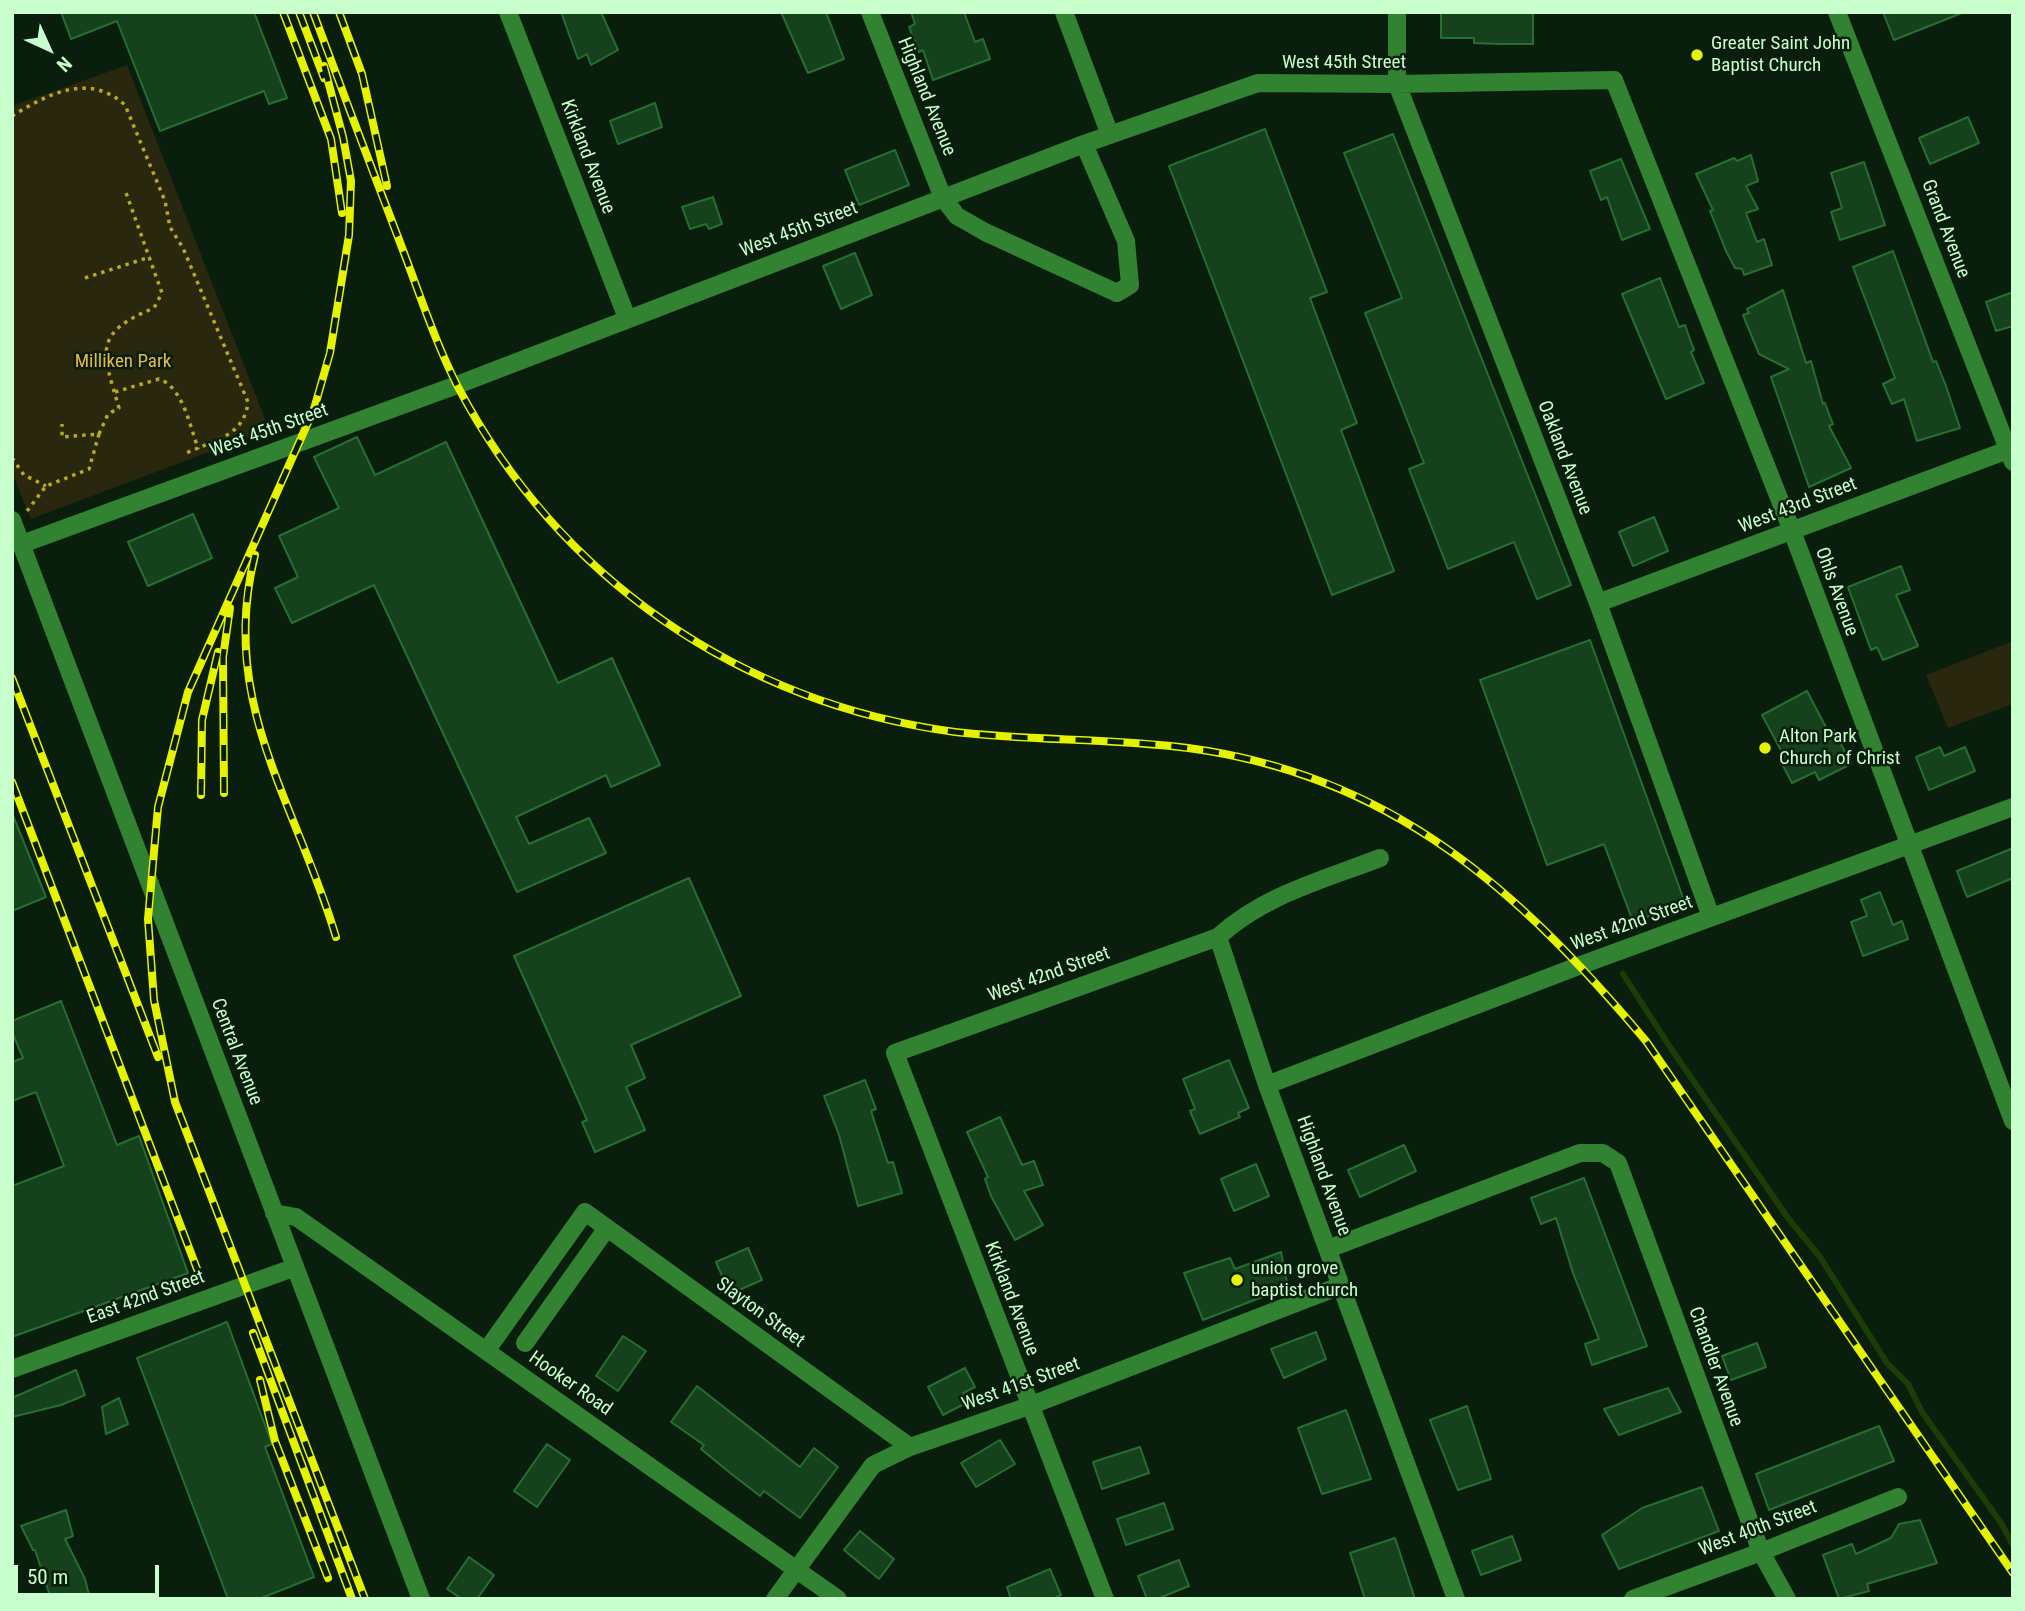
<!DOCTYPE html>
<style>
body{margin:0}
#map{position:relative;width:2025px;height:1611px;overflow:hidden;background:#0a1e0d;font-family:"Roboto Condensed",sans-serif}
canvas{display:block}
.frame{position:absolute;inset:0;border:14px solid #c8ffcc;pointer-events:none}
.north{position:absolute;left:14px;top:14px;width:70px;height:70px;-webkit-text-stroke:5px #0a1e0d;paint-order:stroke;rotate:135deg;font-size:19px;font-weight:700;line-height:28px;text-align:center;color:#c8ffcc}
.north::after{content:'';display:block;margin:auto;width:24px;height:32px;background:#c8ffcc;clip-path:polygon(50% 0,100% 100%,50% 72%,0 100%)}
.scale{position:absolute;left:14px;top:1565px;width:145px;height:32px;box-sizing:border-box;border:4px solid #c8ffcc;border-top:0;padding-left:9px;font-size:21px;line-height:24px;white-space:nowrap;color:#c8ffcc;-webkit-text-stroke:5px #0a1e0d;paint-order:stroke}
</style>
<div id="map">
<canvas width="2025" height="1611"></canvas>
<div class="frame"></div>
<div class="north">N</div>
<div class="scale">50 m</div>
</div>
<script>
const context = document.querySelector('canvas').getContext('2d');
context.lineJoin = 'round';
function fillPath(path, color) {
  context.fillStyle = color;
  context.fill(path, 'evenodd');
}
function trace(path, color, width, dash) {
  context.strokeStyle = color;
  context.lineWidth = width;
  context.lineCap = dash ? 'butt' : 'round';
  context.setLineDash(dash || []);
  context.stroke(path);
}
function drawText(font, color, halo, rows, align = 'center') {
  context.font = font + ' "Roboto Condensed",sans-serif';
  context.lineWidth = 5;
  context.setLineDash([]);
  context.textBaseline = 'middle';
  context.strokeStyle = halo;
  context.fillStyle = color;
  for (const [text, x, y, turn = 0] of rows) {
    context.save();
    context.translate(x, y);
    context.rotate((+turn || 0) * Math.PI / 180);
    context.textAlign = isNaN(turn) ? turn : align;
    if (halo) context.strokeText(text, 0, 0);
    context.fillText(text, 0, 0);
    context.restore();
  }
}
const green = new Path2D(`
 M127,65L265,419L259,433L31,519L12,473V106Z
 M2013,641V704L1948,728L1926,675Z`);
const stream = new Path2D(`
 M1623,974L1670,1047L1788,1218L1820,1257L1887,1363L1908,1384L1922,1412L2001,1523L2013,1545`);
const building = new Path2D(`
 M61,12H254L287,98L269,104L264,91L160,131L117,21L71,39Z
 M561,12H601L618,50L591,65L587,54L578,59Z
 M781,12H826L844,59L808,73Z
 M911,12H964L975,42L983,39L990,59L933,80L923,50L919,52L909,27L915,24Z
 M1441,12H1533V44H1498L1474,43V38H1441Z
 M1883,12H1962V13L1894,40Z
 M655,103L662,127L618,144L610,121Z
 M1968,117L1979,143L1930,164L1919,138Z
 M1265,129L1327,292L1310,298L1357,423L1341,430L1394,571L1332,595L1169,166Z
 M1393,134L1571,585L1537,599L1514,542L1448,569L1409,469L1424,463L1365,313L1402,298L1344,153Z
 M895,150L909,185L859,205L845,170Z
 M1751,155L1758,181L1746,186L1758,209L1746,213L1757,242L1764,239L1772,265L1744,275L1742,269L1735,268L1726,251L1710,211L1713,210L1696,174L1734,158L1737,161Z
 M1621,159L1650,229L1622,240L1607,197L1601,200L1590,171Z
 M1864,162L1885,225L1840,240L1831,212L1842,208L1831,173Z
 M713,197L722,224L709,229L706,224L690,229L682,207Z
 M1893,251L1933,362L1936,361L1946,386L1960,428L1917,441L1904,399L1892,404L1883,384L1895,378L1853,267Z
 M855,253L872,295L841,309L823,266Z
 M1660,278L1679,327L1685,325L1694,350L1691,352L1704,383L1666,399L1622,294Z
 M1783,290L1806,363L1811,361L1823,404L1825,403L1829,414L1833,424L1829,426L1851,468L1809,487L1771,377L1789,369L1759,354L1743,315L1749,313L1747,309Z
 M2013,292V326L1996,331L1986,302Z
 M357,437L375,475L446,442L558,683L612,658L660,765L611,787L606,775L516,817L529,844L589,818L606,853L517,892L374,585L292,623L275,588L298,577L279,536L339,508L314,457Z
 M193,514L212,558L148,586L128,542Z
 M1654,517L1668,551L1633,566L1619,532Z
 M1901,566L1910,590L1896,595L1918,646L1883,660L1877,647L1871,650L1848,587Z
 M1590,640L1685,903L1633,922L1604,844L1547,865L1480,680Z
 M1807,691L1829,733L1834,730L1851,764L1819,780L1815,772L1792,783L1779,758L1784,756L1762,715Z
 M1940,747L1944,756L1965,747L1975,771L1929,790L1916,757Z
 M12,813L46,897L12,911Z
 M2013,848V878L1967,897L1957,871Z
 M689,878L741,996L631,1045L645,1078L626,1087L645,1130L595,1152L582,1122L587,1120L514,956Z
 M1880,892L1893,925L1902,921L1908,939L1863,956L1851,922L1867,916L1861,900Z
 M61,1001L117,1145L139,1136L188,1273L12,1337V1186L64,1166L36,1092L12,1101V1062L23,1058L12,1032V1021Z
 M1229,1060L1249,1108L1238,1113L1240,1117L1200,1134L1190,1111L1195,1109L1183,1079Z
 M865,1080L876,1109L871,1111L888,1163L893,1162L902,1193L858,1206L839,1135L824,1096Z
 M1000,1117L1022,1165L1034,1161L1043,1185L1024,1191L1043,1225L1015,1240L991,1196L985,1179L988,1177L967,1132Z
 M1404,1145L1416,1171L1360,1197L1348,1170Z
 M1256,1164L1269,1196L1234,1211L1221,1179Z
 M1584,1178L1647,1346L1592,1365L1585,1344L1599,1339L1573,1273L1556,1218L1541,1224L1531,1198Z
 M748,1248L762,1280L730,1294L716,1262Z
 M1281,1252L1288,1287L1203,1320L1184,1273L1230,1258L1235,1269Z
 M227,1322L272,1444L265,1447L314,1577L259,1599H228L137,1358Z
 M1316,1332L1326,1359L1284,1378L1271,1349Z
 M623,1336L646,1351L618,1391L596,1376Z
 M1757,1343L1766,1367L1731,1380L1722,1356Z
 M965,1368L975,1387L963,1393L968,1402L943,1415L928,1387Z
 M76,1370L85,1395L61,1405L12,1417V1398Z
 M697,1386L800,1467L814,1448L838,1467L800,1518L764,1491L760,1496L729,1472L701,1449L704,1445L671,1422Z
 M1668,1388L1681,1412L1619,1435L1604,1409Z
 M119,1398L128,1424L106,1434L102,1407Z
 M1467,1406L1491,1479L1458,1490L1430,1420Z
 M1346,1410L1371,1479L1322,1494L1298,1428Z
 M1879,1426L1894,1461L1769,1510L1756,1474Z
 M1000,1440L1015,1464L976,1487L961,1463Z
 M547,1444L570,1460L537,1507L514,1491Z
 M1140,1447L1149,1473L1102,1489L1093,1462Z
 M1702,1487L1719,1531L1619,1569L1602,1535L1642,1508Z
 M1164,1503L1173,1529L1126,1545L1117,1519Z
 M66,1510L73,1536L65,1539L85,1579L90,1599H51L35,1550H33L21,1526Z
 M1920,1520L1937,1563L1867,1584L1869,1591L1839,1599L1823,1555L1852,1544L1856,1554L1891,1538L1899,1524Z
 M860,1531L894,1559L879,1579L844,1550Z
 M1512,1536L1521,1560L1481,1575L1472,1551Z
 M1395,1538L1415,1599H1365L1350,1553Z
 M469,1557L494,1575L477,1599H462L447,1589Z
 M1179,1560L1189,1586L1157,1599H1147L1138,1576Z
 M1050,1569L1061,1595L1053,1599H1011L1007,1587Z`);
const path = new Path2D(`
 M12,116C48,94 89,72 125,105L165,201L170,227L183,248L248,402C245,431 223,438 198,448
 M85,278L150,257
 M115,392L159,379C183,387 190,427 198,448L186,453
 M99,434L108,414L119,408C103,352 91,334 154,308L162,293L125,190
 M12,458L24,475L46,486
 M27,511L46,486L89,469L99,434L62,437V424`);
const minor = new Path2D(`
 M508,12L627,318
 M870,12L943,198L957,216L985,232L1117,293L1130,285L1126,241L1084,144
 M1064,12L1110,135
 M1397,12V84L1598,603L1711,917
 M1837,12L2013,462
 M12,520L421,1599
 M22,544L457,385L1084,144L1258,83L1397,84L1614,80L1792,531L2013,1121
 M1598,603L2013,448
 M1380,858C1323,880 1264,895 1218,937L1267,1085L1456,1599
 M1267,1085L1581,965L2013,807
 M274,1213L296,1217L838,1599
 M1328,1249L1580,1153H1603L1618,1163L1761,1552L1787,1599
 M525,1343L607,1228
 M486,1351L585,1212L910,1447
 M12,1369L293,1268
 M775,1599L873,1465L910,1447L1029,1406L1340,1286
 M1105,1599L895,1053L1218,937
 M1633,1599L1761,1552L1898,1497`);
const rail = new Path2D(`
 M283,12L331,139L342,213
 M299,12L324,78
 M313,12C342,90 371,167 401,245C419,292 435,342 458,387C560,580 740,703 955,732C1032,741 1111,738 1188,748C1392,775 1519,890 1646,1041L2013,1573
 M339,12L362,74L387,186
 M324,66L343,137L351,181L349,235L330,353L314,409L188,692L158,807L148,919L154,1000L175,1102L365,1599
 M255,555C218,702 296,802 336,937
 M12,678L158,1057
 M12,782L197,1269
 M224,793L223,657L230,608
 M201,795L202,720L218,652
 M253,1333L352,1599
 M260,1380L275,1441L328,1578`);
const markers = [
 [1697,55,7,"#e5f300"],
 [1765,748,7,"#e5f300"],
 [1237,1280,7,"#e5f300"]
];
const poiNames = [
 ["Greater Saint John",1711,44],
 ["Baptist Church",1711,66],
 ["Alton Park",1779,737],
 ["Church of Christ",1779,759],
 ["union grove",1251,1269],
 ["baptist church",1251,1291]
];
const streetNames = [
 ["West 45th Street",1344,63],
 ["Highland Avenue",926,97,68],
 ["Kirkland Avenue",587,157,69],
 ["Grand Avenue",1945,229,69],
 ["West 45th Street",799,230,-21],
 ["West 45th Street",269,431,-20],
 ["Oakland Avenue",1564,458,69],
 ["West 43rd Street",1798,506,-21],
 ["Ohls Avenue",1836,592,70],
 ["West 42nd Street",1632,924,-20],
 ["West 42nd Street",1049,975,-20],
 ["Central Avenue",236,1052,69],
 ["Highland Avenue",1323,1176,70],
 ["East 42nd Street",146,1298,-20],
 ["Kirkland Avenue",1011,1299,69],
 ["Slayton Street",760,1313,36],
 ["Chandler Avenue",1715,1367,70],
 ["Hooker Road",570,1384,35],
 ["West 41st Street",1021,1385,-20],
 ["West 40th Street",1758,1529,-21]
];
const parkNames = [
 ["Milliken Park",123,362]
];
fillPath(green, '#29270d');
trace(stream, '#1c3d05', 6);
fillPath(building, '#15411c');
trace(building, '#256f30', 2);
trace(path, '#b8a923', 3.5, [3.5, 5]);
trace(minor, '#318231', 18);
trace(rail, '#e5f300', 8);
trace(rail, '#0a1e0d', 5, [16]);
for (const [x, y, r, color] of markers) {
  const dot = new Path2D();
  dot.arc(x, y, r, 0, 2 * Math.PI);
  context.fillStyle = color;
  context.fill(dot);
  trace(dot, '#0a1e0d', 2.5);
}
drawText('19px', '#c8ffcc', '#0a1e0d', poiNames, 'left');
drawText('19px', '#c8ffcc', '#0a1e0d', streetNames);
drawText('19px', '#e8ba4a', '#0a1e0d', parkNames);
</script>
